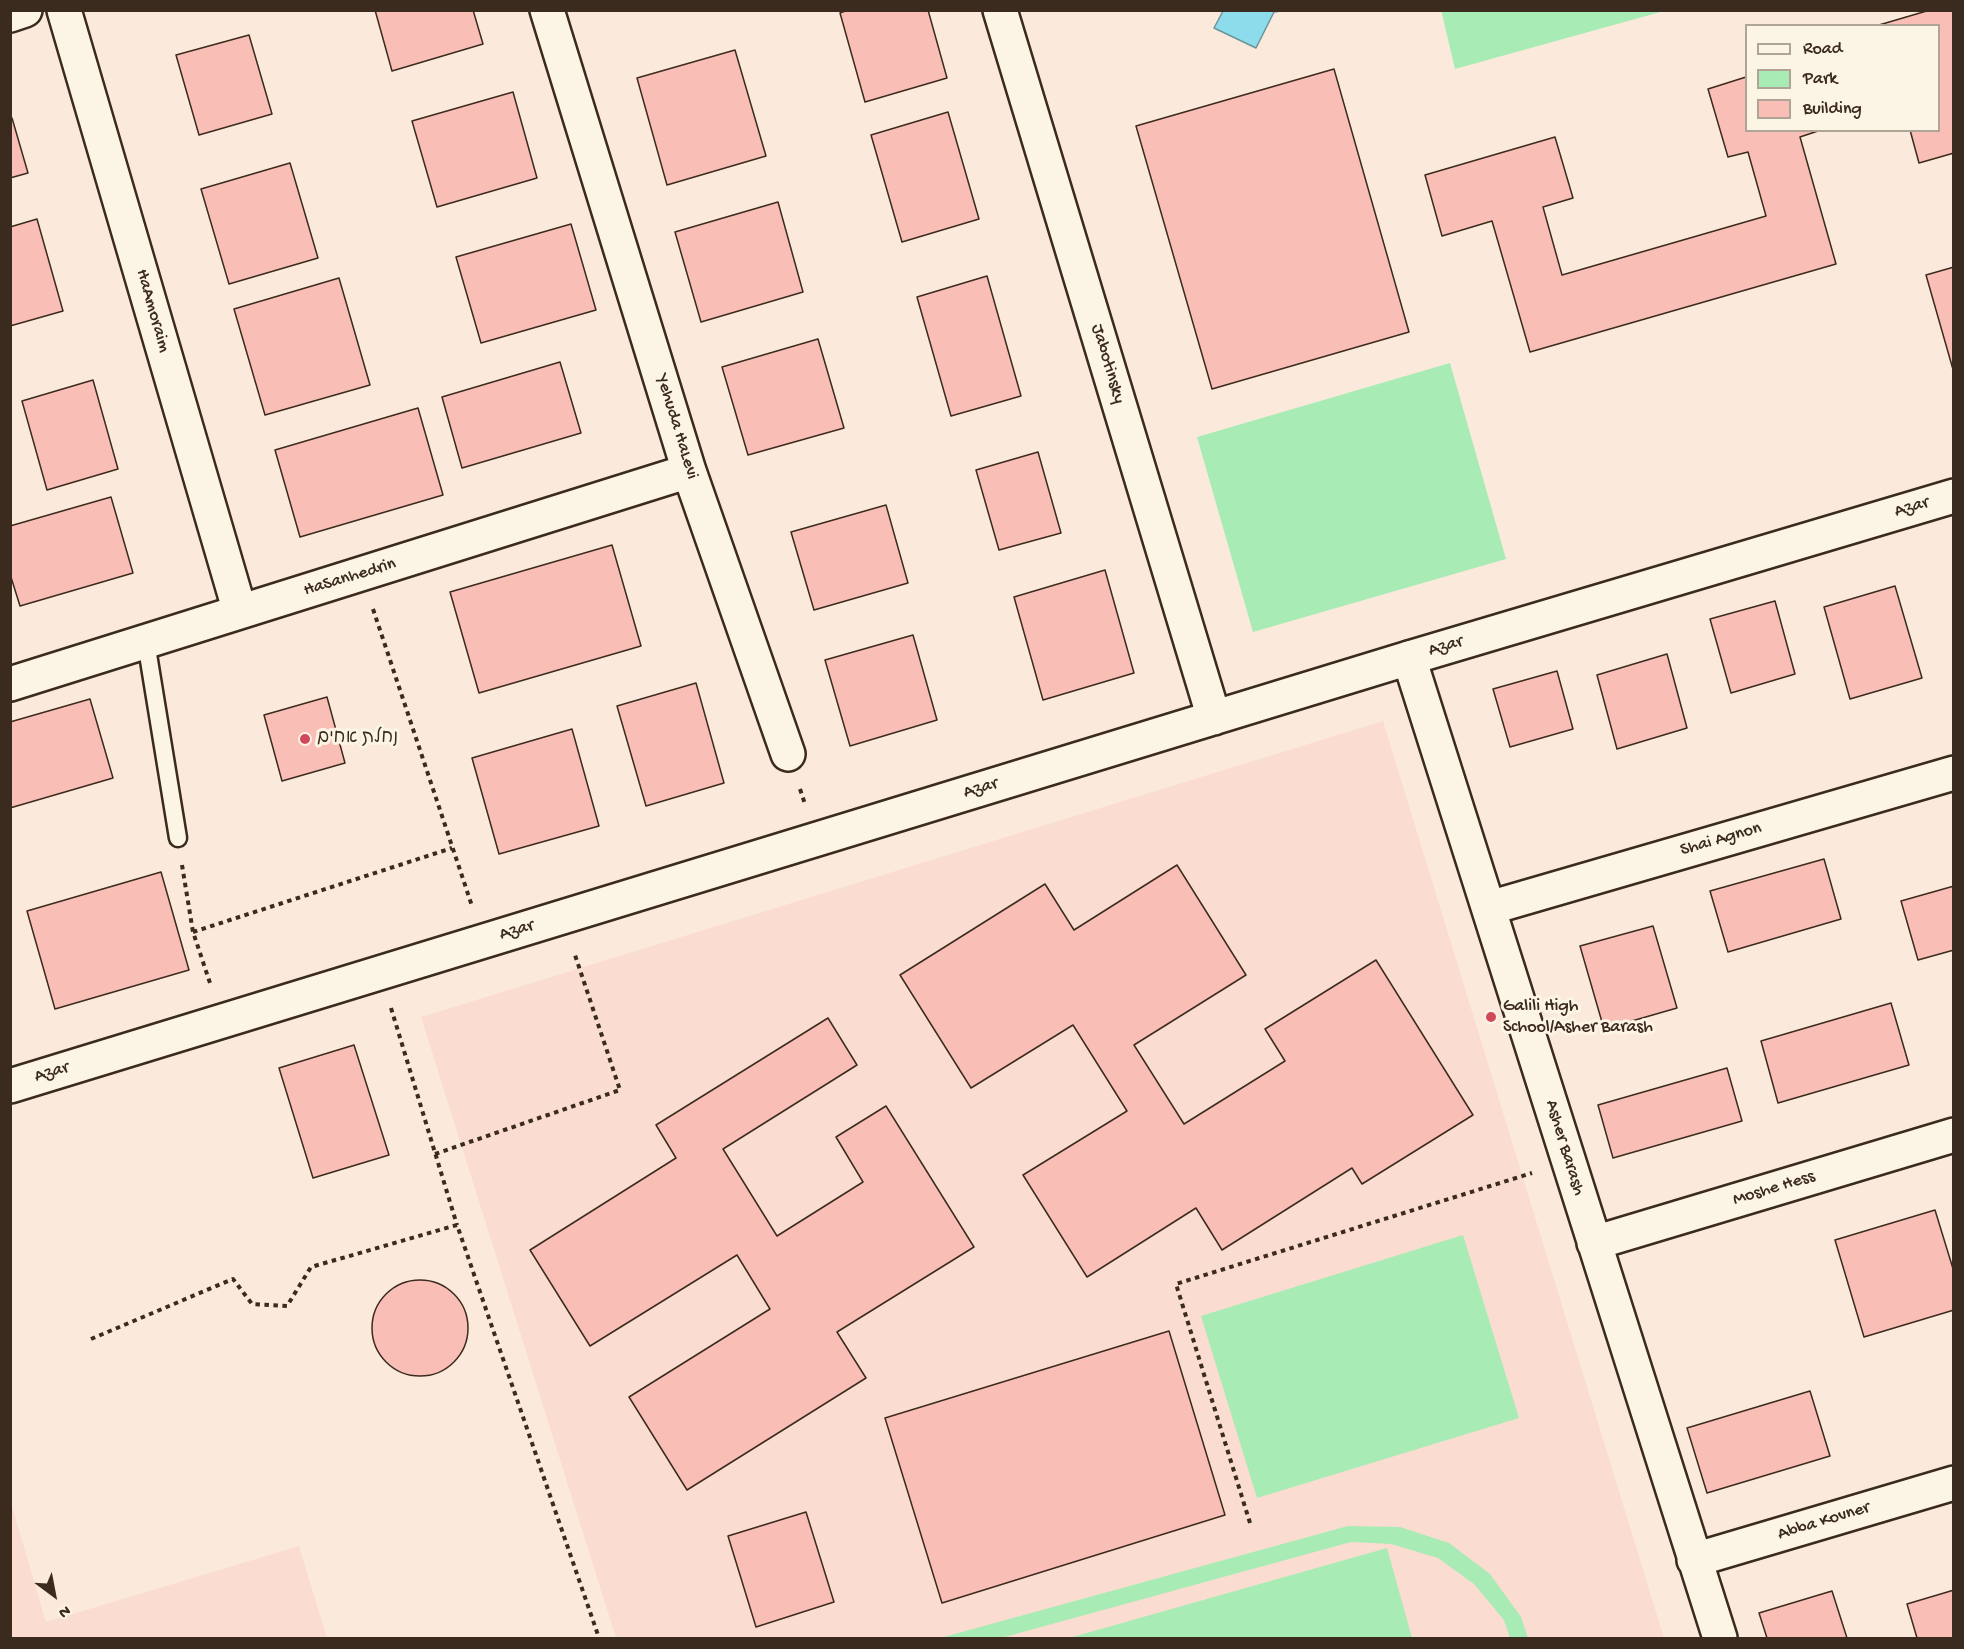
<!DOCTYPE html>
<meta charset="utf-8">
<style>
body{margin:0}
#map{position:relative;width:1964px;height:1649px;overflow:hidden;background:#fbeadb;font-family:"Gochi Hand",sans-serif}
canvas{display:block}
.frame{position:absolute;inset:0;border:12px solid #3b2a1e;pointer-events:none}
.legend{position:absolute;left:1745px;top:24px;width:195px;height:108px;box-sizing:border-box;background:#fcf5e5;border:2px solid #afa495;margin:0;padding:8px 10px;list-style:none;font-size:18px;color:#3b2a1e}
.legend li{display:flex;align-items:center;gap:12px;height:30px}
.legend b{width:30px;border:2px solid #afa495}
.north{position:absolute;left:24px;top:1565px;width:60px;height:60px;-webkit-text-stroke:4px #fcf5e5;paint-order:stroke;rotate:148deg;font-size:16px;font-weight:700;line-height:24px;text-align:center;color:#3b2a1e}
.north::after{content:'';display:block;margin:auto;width:21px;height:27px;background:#3b2a1e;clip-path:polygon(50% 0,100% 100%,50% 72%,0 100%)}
</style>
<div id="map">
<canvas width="1964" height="1649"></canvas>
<div class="frame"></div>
<ul class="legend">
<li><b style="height:8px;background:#fcf5e5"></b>Road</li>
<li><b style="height:16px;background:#a8ebb5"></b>Park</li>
<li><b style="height:16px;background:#f9beb5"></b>Building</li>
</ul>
<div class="north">N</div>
</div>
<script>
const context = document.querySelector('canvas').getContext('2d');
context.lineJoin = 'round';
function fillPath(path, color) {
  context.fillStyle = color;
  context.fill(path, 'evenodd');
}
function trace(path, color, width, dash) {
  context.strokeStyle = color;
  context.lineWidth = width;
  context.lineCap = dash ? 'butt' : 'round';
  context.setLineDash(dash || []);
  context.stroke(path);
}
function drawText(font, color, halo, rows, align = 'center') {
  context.font = font + ' "Gochi Hand","Playpen Sans Hebrew",sans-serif';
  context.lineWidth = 6;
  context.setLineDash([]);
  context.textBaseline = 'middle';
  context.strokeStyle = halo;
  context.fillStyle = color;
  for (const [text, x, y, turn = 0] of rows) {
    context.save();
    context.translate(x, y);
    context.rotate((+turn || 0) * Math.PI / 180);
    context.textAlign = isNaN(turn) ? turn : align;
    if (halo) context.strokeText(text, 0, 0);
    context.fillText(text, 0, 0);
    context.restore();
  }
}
const built = new Path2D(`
 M1383,721L1664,1638H616L421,1017Z
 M11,1503L46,1622L299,1546L327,1638H11Z`);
const green = new Path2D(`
 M1441,10H1664V11L1455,69Z
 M1450,363L1506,559L1253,632L1197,437Z
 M1463,1235L1519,1418L1257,1498L1201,1316Z
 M1348,1526L1400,1527L1449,1543L1490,1574L1521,1617L1528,1638H1510L1504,1620L1474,1584L1438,1558L1391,1544L1351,1542L1001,1638H940Z
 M1387,1548L1412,1638H1069Z`);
const water = new Path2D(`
 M1223,11V10L1281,11L1274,12L1256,48L1214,28Z`);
const building = new Path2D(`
 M375,10H473L483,44L392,71Z
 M848,10H928L947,78L865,102L840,13Z
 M1930,10H1954V153L1919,163L1910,130H1938V26L1879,25Z
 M249,35L272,114L199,135L176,55Z
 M735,50L766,156L667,185L637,78Z
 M1334,69L1409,332L1212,389L1136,126Z
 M1746,77V130H1821L1800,137L1836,264L1530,352L1492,221L1442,236L1425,175L1555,137L1573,198L1543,207L1562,275L1766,216L1748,152L1728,157L1708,89Z
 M513,92L537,178L437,207L412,121Z
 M948,112L979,219L902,242L871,135Z
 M12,118L28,173L10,178V119Z
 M290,163L318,258L229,284L201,189Z
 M778,202L803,292L701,322L675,232Z
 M37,219L63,311L10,326V227Z
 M571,224L596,310L481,343L456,257Z
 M1954,267V373L1926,275Z
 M987,276L1021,396L951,416L917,297Z
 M339,278L370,385L265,415L234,309Z
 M818,339L844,428L748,455L722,367Z
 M560,362L581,433L462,468L442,397Z
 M93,380L118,469L47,490L22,401Z
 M418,408L443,495L300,537L275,450Z
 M1038,452L1061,533L999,550L976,470Z
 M111,497L133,573L20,606L10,574V526Z
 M886,505L908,583L814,610L791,532Z
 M612,545L641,646L479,693L450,592Z
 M1105,570L1134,673L1043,700L1014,597Z
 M1895,586L1922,678L1850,699L1824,607Z
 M1775,601L1795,674L1731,693L1710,619Z
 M913,635L937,720L850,746L825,660Z
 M1667,654L1687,728L1617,749L1597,675Z
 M1557,671L1573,729L1510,747L1493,689Z
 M696,683L724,783L646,806L617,706Z
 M327,697L345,763L282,781L264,715Z
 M90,699L113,778L10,808V722Z
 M572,729L599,826L499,854L472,758Z
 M1824,859L1841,919L1728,952L1710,891Z
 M1177,865L1246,975L1134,1045L1184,1124L1285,1061L1265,1029L1376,960L1473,1115L1362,1184L1352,1168L1222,1250L1196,1208L1087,1277L1023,1175L1127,1111L1073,1025L971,1088L900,975L1045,884L1074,930Z
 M161,872L189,970L55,1009L27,911Z
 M1954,886V950L1918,960L1901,901Z
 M1653,926L1677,1008L1604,1029L1580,946Z
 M1891,1003L1909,1065L1778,1103L1761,1041Z
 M828,1018L857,1065L723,1149L777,1236L863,1182L836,1137L886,1106L974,1247L837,1332L866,1378L687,1490L629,1397L770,1309L737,1255L590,1346L530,1250L676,1158L656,1125Z
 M354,1045L389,1155L313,1178L279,1068Z
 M1727,1068L1742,1121L1613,1158L1598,1105Z
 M1935,1210L1954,1272V1310L1864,1337L1835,1240Z
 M372 1328a48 48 0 1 1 96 0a48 48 0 1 1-96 0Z
 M1169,1331L1225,1515L942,1603L885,1418Z
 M1810,1391L1830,1456L1707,1493L1687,1428Z
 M806,1512L834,1602L756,1627L728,1536Z
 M1954,1590V1638H1917L1907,1604Z
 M1832,1591L1847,1638H1767L1759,1613Z`);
const path = new Path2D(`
 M373,609L472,906
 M800,789L805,804
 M182,865L193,932L211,986
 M193,932L452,848
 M391,1008L457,1225
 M435,1154L620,1090L574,952
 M91,1339L233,1279L252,1304L287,1306L311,1267L457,1225L599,1638
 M1250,1523L1176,1284L1532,1173`);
const service = new Path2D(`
 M146,642L178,838`);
const minor = new Path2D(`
 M64,10L240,612
 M547,10L689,471L788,754
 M10,15L25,10
 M1409,658L1720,1638
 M10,684L689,471
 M1489,908L1954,773
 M1594,1243L1954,1135
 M1694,1560L1954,1483`);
const tertiary = new Path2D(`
 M1000,10L1214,718
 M10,1086L1409,658L1954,496`);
const markers = [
 [305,739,6,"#d1495b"],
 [1491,1017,6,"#d1495b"]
];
const streetNames = [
 ["HaAmoraim",152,311,74],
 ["Jabotinsky",1107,364,73],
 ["Yehuda HaLevi",676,427,73],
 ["Azar",1912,508,-17],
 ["HaSanhedrin",350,578,-17],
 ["Azar",1446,647,-17],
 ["Azar",981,789,-17],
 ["Shai Agnon",1721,840,-16],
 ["Azar",517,931,-17],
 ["Azar",52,1073,-17],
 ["Asher Barash",1564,1148,73],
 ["Moshe Hess",1774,1189,-17],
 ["Abba Kovner",1824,1522,-17]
];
const poiNames = [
 ["נחלת אחים",317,739],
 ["Galili High",1503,1007],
 ["School/Asher Barash",1503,1028]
];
fillPath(built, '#faddd0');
fillPath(green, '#a8ebb5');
fillPath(water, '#8ddcec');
trace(water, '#6c959a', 1.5);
fillPath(building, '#f9beb5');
trace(building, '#3b2a1e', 1.5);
trace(service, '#3b2a1e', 21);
trace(minor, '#3b2a1e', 38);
trace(tertiary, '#3b2a1e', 38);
trace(path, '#3b2a1e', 4, [4.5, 4.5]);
trace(service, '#fcf5e5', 16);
trace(minor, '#fcf5e5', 33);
trace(tertiary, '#fcf5e5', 33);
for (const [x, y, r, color] of markers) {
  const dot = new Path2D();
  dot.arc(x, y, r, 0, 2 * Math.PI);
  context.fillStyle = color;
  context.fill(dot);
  trace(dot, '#fcf5e5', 2);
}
drawText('18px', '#3b2a1e', '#fcf5e5', streetNames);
drawText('18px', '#3b2a1e', '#fcf5e5', poiNames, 'left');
</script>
